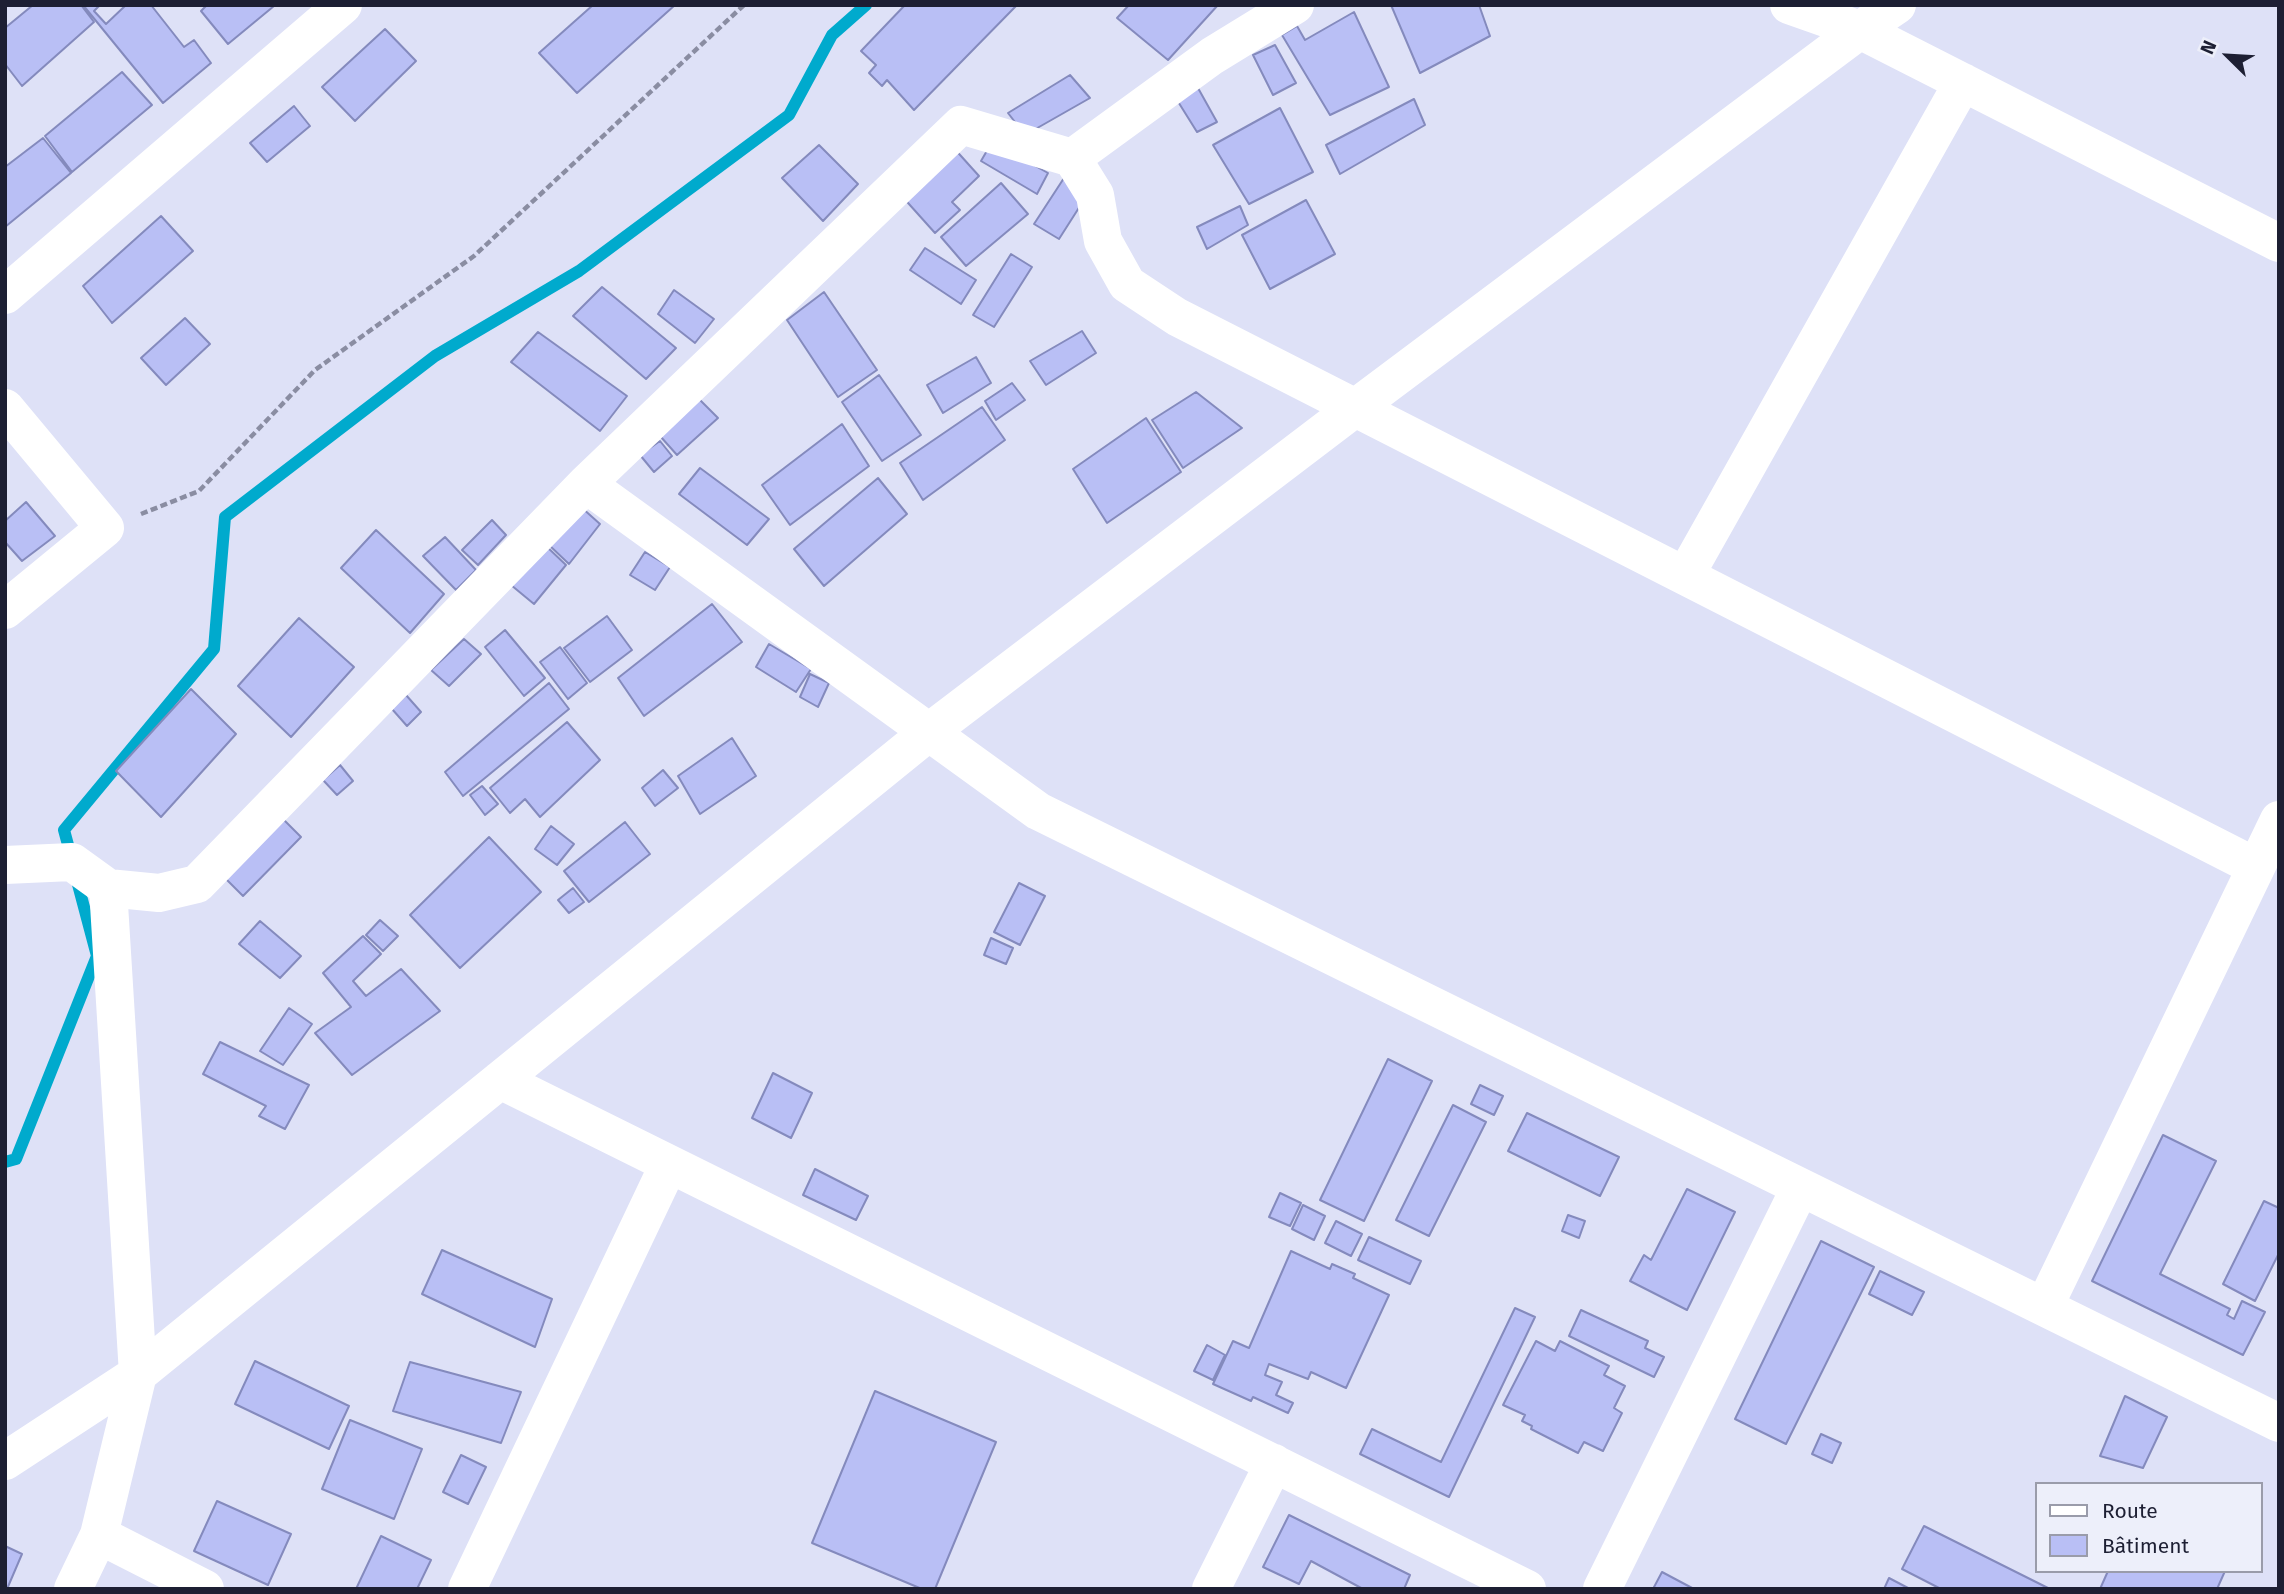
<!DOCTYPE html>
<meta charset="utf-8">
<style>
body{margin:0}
#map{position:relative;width:2284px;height:1594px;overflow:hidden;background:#dee1f7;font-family:"Fira Sans",sans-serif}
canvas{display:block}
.frame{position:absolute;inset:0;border:7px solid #1d1f33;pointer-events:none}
.legend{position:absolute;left:2035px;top:1482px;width:228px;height:91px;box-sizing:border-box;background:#edeffa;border:2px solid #9a9caa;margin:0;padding:9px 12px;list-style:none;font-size:21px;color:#1d1f33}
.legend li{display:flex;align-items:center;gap:14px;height:35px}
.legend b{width:35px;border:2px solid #9a9caa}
.north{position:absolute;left:2193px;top:21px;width:70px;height:70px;-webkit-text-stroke:5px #edeffa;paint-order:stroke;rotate:294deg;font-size:19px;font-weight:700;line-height:28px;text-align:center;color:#1d1f33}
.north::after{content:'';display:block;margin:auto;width:24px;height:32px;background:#1d1f33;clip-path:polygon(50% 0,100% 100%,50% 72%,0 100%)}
</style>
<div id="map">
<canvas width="2284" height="1594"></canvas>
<div class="frame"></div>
<ul class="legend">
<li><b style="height:9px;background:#fff"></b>Route</li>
<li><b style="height:19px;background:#b9bff5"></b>Bâtiment</li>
</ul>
<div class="north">N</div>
</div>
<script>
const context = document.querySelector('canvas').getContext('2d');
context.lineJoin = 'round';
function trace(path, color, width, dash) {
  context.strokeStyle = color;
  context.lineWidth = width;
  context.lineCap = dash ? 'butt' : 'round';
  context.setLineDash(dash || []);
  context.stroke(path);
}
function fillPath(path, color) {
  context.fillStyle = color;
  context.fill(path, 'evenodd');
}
const stream = new Path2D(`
 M71,856L64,830L214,649L225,517L435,356L579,271L789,115L832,35L866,5
 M5,1162L16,1159L97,956L76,877`);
const building = new Path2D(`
 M33,5H81L94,22L22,86L5,64V28Z
 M83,5H100L94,11L106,24L126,5H151L184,47L194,40L211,63L163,103Z
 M207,5H274V6L228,44L201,11Z
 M593,5H675L577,93L539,53Z
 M905,5H1017L914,110L887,80L882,86L869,73L876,65L861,51Z
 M1129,5H1218L1168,60L1117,18Z
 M1391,5H1479L1490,36L1420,73Z
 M1354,12L1389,87L1330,115L1282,35L1297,26L1305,40Z
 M385,29L416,61L355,121L322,87Z
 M1275,45L1296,83L1273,95L1253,55Z
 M122,72L152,105L72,172L45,136Z
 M1070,75L1090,98L1025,135L1008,113Z
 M1198,88L1217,122L1197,132L1177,100Z
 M1414,99L1425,125L1340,174L1326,145Z
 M294,106L310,126L267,162L250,143Z
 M1280,108L1313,172L1249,204L1213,145Z
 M43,138L71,173L5,227V167Z
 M992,142L1048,173L1037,194L981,161Z
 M819,145L858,184L823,221L782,178Z
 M952,146L979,176L952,202L960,210L935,233L900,194Z
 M1064,178L1089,192L1059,239L1034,224Z
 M1001,183L1028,214L966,266L941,237Z
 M1306,200L1335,254L1270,289L1242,235Z
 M1240,206L1248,225L1207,249L1197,227Z
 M161,216L193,251L112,323L83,286Z
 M925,248L976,280L961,304L910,270Z
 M1011,254L1032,267L994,327L973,315Z
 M602,287L676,348L646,379L573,316Z
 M674,290L714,319L695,343L658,314Z
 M824,292L877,370L838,397L787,320Z
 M185,318L210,344L166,385L141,358Z
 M1082,331L1096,353L1046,385L1030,361Z
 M538,332L627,396L600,431L511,362Z
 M976,357L991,383L943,413L927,385Z
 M879,375L921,435L882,461L842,402Z
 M1012,383L1025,400L996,420L985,401Z
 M692,392L718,418L677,455L652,427Z
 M1196,392L1242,428L1183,468L1152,420Z
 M982,407L1005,440L923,500L900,463Z
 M1146,418L1181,472L1107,523L1073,469Z
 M842,424L869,466L790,525L762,485Z
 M660,441L672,456L654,472L640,455Z
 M700,468L769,519L747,545L679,494Z
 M878,478L907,514L824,586L794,549Z
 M26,502L55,536L22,561L5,542V521Z
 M581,507L600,524L569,564L549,545Z
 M492,520L506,535L478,565L462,550Z
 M376,530L444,594L410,633L341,568Z
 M445,537L476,570L456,590L423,556Z
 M545,545L566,565L534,604L511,585Z
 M645,552L670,567L655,590L630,575Z
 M712,604L742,642L644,716L618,678Z
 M607,616L632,650L590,682L564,648Z
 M299,618L354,667L291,737L238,686Z
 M505,630L545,678L524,696L485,647Z
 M464,639L481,654L449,686L431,670Z
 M769,644L811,669L796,692L756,667Z
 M560,647L587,683L568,699L540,662Z
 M810,674L829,683L818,707L800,697Z
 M549,683L569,709L463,796L445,772Z
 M191,689L236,734L161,817L116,771Z
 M406,695L421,712L407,726L392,709Z
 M567,722L600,760L540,817L525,799L510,813L490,788Z
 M732,738L756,776L700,814L678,776Z
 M340,765L353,781L337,795L323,780Z
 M663,770L678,788L655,806L642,788Z
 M482,786L498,804L485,815L470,795Z
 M282,818L301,837L243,896L222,875Z
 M625,822L650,854L589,902L564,871Z
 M551,826L574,844L557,865L535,849Z
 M489,837L541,892L460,968L410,915Z
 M1019,883L1045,896L1020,945L994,932Z
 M573,888L584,902L569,913L558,900Z
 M380,920L398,936L383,951L366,935Z
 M260,921L301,956L280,978L239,944Z
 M363,936L381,954L353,981L366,996L401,969L440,1011L352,1075L315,1033L351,1007L323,973Z
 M991,938L1013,948L1006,964L984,955Z
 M289,1008L312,1024L283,1065L260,1051Z
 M220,1042L309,1085L285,1129L259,1116L266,1106L203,1074Z
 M1388,1059L1432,1081L1364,1221L1320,1200Z
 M773,1073L812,1093L791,1138L752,1118Z
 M1480,1085L1503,1096L1494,1115L1471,1104Z
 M1453,1105L1486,1122L1429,1236L1396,1220Z
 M1527,1113L1619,1157L1600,1196L1508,1151Z
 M2163,1135L2216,1161L2160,1274L2230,1309L2227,1315L2234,1319L2242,1301L2265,1312L2243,1355L2092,1281Z
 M815,1169L868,1196L856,1220L803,1195Z
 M1687,1189L1735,1212L1687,1310L1630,1281L1644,1255L1651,1260Z
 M1280,1193L1301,1203L1290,1226L1269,1217Z
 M2264,1201L2279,1208V1253L2255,1301L2223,1284Z
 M1303,1205L1325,1216L1314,1240L1292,1229Z
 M1568,1215L1585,1221L1579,1238L1562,1231Z
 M1336,1221L1362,1234L1351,1256L1325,1243Z
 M1369,1237L1421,1261L1410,1284L1358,1260Z
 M1821,1241L1874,1267L1786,1444L1735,1419Z
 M442,1250L552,1299L535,1347L422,1294Z
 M1291,1251L1330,1269L1332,1264L1355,1274L1353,1278L1389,1295L1346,1388L1311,1372L1308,1379L1269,1364L1265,1375L1282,1382L1276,1395L1293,1403L1288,1413L1253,1397L1251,1401L1213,1384L1233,1341L1249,1348Z
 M1880,1271L1924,1292L1912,1315L1869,1294Z
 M1515,1308L1535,1317L1449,1497L1360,1454L1372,1429L1441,1462Z
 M1581,1310L1648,1341L1645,1348L1664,1357L1654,1377L1569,1336Z
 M1536,1341L1555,1351L1560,1341L1609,1366L1604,1375L1625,1386L1614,1408L1622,1413L1603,1451L1584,1442L1578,1453L1531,1429L1532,1426L1522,1421L1525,1415L1503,1405Z
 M1207,1345L1225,1355L1213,1380L1194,1371Z
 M255,1361L349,1406L329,1449L235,1404Z
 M410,1362L521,1392L501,1443L393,1411Z
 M875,1391L996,1442L935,1589H922L812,1543Z
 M2125,1396L2167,1417L2143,1468L2100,1456Z
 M350,1420L422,1449L394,1519L322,1489Z
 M1821,1434L1841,1443L1832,1463L1812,1454Z
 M461,1455L486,1467L468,1504L443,1492Z
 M217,1501L291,1534L268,1585L194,1551Z
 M1289,1515L1410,1575L1404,1589H1363L1311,1561L1299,1584L1263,1567Z
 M1924,1526L2050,1589H1941L1902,1569Z
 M381,1536L431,1560L417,1589H356Z
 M5,1546L22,1554L7,1589H5Z
 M2108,1571H2225L2217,1589H2100Z
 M1662,1572L1694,1589H1653Z
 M1889,1578L1910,1589H1884Z`);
const path = new Path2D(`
 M141,514L199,491L315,370L474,256L744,5`);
const minor = new Path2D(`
 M1789,5L1860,30L2279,243
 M1072,158L1212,56L1295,5
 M5,295L343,5
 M5,408L105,528L5,610
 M586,484L1038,811L2279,1423
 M1685,576L1963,82
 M5,865L72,862L108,888L159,893L197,884L586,484L961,125L1072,158L1095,195L1103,241L1127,284L1177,317L2256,867
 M500,1080L1527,1589
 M2044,1307L2279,820
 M5,1461L138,1374L929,732L1355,408L1860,30L1897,5
 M99,1535L205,1589
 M73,1589L99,1535L138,1374L108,888
 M467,1589L669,1164
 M1211,1589L1274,1463
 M1602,1589L1800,1188`);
trace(stream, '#00aacd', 12);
fillPath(building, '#b9bff5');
trace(building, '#848abd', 2);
trace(path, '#8a8da2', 4.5, [7, 3.5]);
trace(minor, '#fff', 38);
</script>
